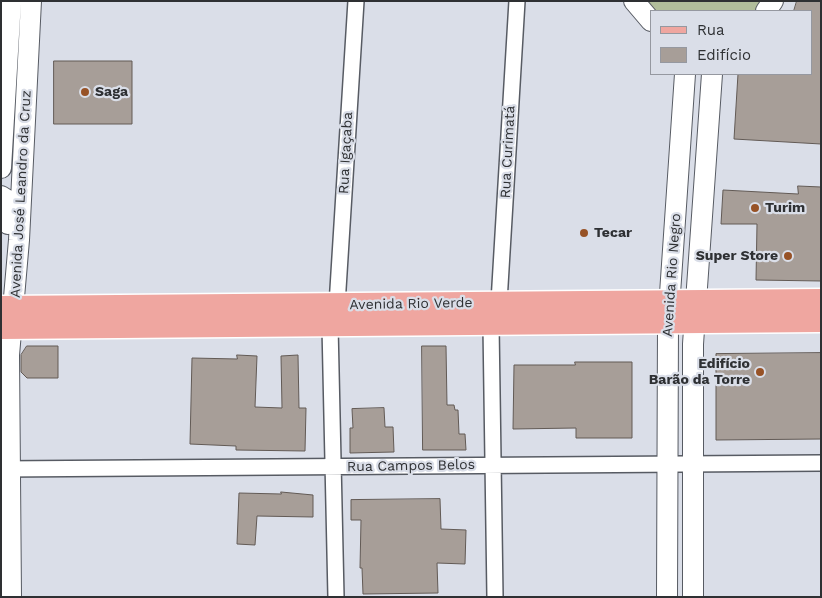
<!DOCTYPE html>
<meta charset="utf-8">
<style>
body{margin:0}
#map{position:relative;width:822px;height:598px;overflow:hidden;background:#dadee8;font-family:"Work Sans",sans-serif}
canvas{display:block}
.frame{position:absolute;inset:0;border:2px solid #2e3033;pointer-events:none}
.legend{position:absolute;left:650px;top:10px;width:162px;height:65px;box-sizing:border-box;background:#dadee8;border:1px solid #9598a0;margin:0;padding:6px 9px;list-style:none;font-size:15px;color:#2e3033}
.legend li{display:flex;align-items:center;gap:10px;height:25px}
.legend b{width:25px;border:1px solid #9598a0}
</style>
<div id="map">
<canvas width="822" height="598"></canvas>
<div class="frame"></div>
<ul class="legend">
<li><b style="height:6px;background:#efa6a0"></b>Rua</li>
<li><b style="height:14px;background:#a79e98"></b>Edifício</li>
</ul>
</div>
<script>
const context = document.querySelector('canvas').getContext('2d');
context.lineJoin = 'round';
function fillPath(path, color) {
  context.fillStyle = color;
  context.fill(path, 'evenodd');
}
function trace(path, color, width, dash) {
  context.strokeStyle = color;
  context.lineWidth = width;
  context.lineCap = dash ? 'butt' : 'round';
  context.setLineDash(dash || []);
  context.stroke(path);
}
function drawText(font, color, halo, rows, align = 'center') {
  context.font = font + ' "Work Sans",sans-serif';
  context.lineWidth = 4.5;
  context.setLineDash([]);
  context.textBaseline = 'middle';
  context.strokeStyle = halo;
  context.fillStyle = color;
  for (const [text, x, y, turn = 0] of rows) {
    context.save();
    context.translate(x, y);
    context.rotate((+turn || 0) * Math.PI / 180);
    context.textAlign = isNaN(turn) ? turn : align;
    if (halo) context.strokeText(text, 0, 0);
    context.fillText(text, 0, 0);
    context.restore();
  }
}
const green = new Path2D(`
 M641,1H766L758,11H651Z`);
const building = new Path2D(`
 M797,1H821V144L734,139L738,74H811V11H794Z
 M54,61H132V124H54Z
 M798,186L821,187V281L756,280L757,224H721L723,190L798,194Z
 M27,346H58V378H27L21,372V355Z
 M422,346H446L447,405H454L455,410H458L459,434H465L466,450H423Z
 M821,353V439L716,440V354Z
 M237,355L257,356L255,407L282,408L281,356L298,355L299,408H306L305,451L236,450V446L190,444L192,358L237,359Z
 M575,362H632V438H576V428L513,429L514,365H575Z
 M384,408L385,427H393L394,452L350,453V428H353L352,409Z
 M281,492L313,495V517L257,516L255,545L237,544L239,493L281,494Z
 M440,499L441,529L466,530L465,564L437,563L438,593L363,594L362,568H360L361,520H351V500Z`);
const street = new Path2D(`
 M499,302L517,1
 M337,305L356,1
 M491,325L495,597
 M330,326L336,597
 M1,469L821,463`);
const secondary = new Path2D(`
 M634,1L651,21
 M766,11L773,1
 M1,168L11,1
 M1,196L9,201L8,224
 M11,597L9,355L19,240L31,1
 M667,597L668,323L685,74
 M693,597V344L712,74`);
const primary = new Path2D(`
 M1,307L821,300
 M1,328L821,321`);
const markers = [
 [85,92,5,"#975226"],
 [755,208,5,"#975226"],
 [584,233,5,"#975226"],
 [788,256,5,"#975226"],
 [760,372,5,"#975226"]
];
const poiNames = [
 ["Saga",95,92],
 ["Turim",765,208],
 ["Tecar",594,233],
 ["Super Store",778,256,"right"],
 ["Edifício",750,364,"right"],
 ["Barão da Torre",750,380,"right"]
];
const streetNames = [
 ["Rua Curimatá",508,152,-87],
 ["Rua Igaçaba",346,153,-87],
 ["Avenida José Leandro da Cruz",21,194,-87],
 ["Avenida Rio Negro",672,275,-86],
 ["Avenida Rio Verde",411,304,-1],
 ["Rua Campos Belos",411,466,-1]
];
fillPath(green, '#b1bd9b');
fillPath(building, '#a79e98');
trace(building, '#625a55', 1);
trace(street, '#575b63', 18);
trace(secondary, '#575b63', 22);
trace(primary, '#fff', 25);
trace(street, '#fff', 15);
trace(secondary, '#fff', 20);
trace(primary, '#efa6a0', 22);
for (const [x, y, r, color] of markers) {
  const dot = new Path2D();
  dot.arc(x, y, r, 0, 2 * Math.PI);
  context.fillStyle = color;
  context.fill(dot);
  trace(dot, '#dadee8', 2);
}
drawText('bold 14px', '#2e3033', '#dadee8', poiNames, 'left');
drawText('14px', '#2e3033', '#dadee8', streetNames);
</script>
